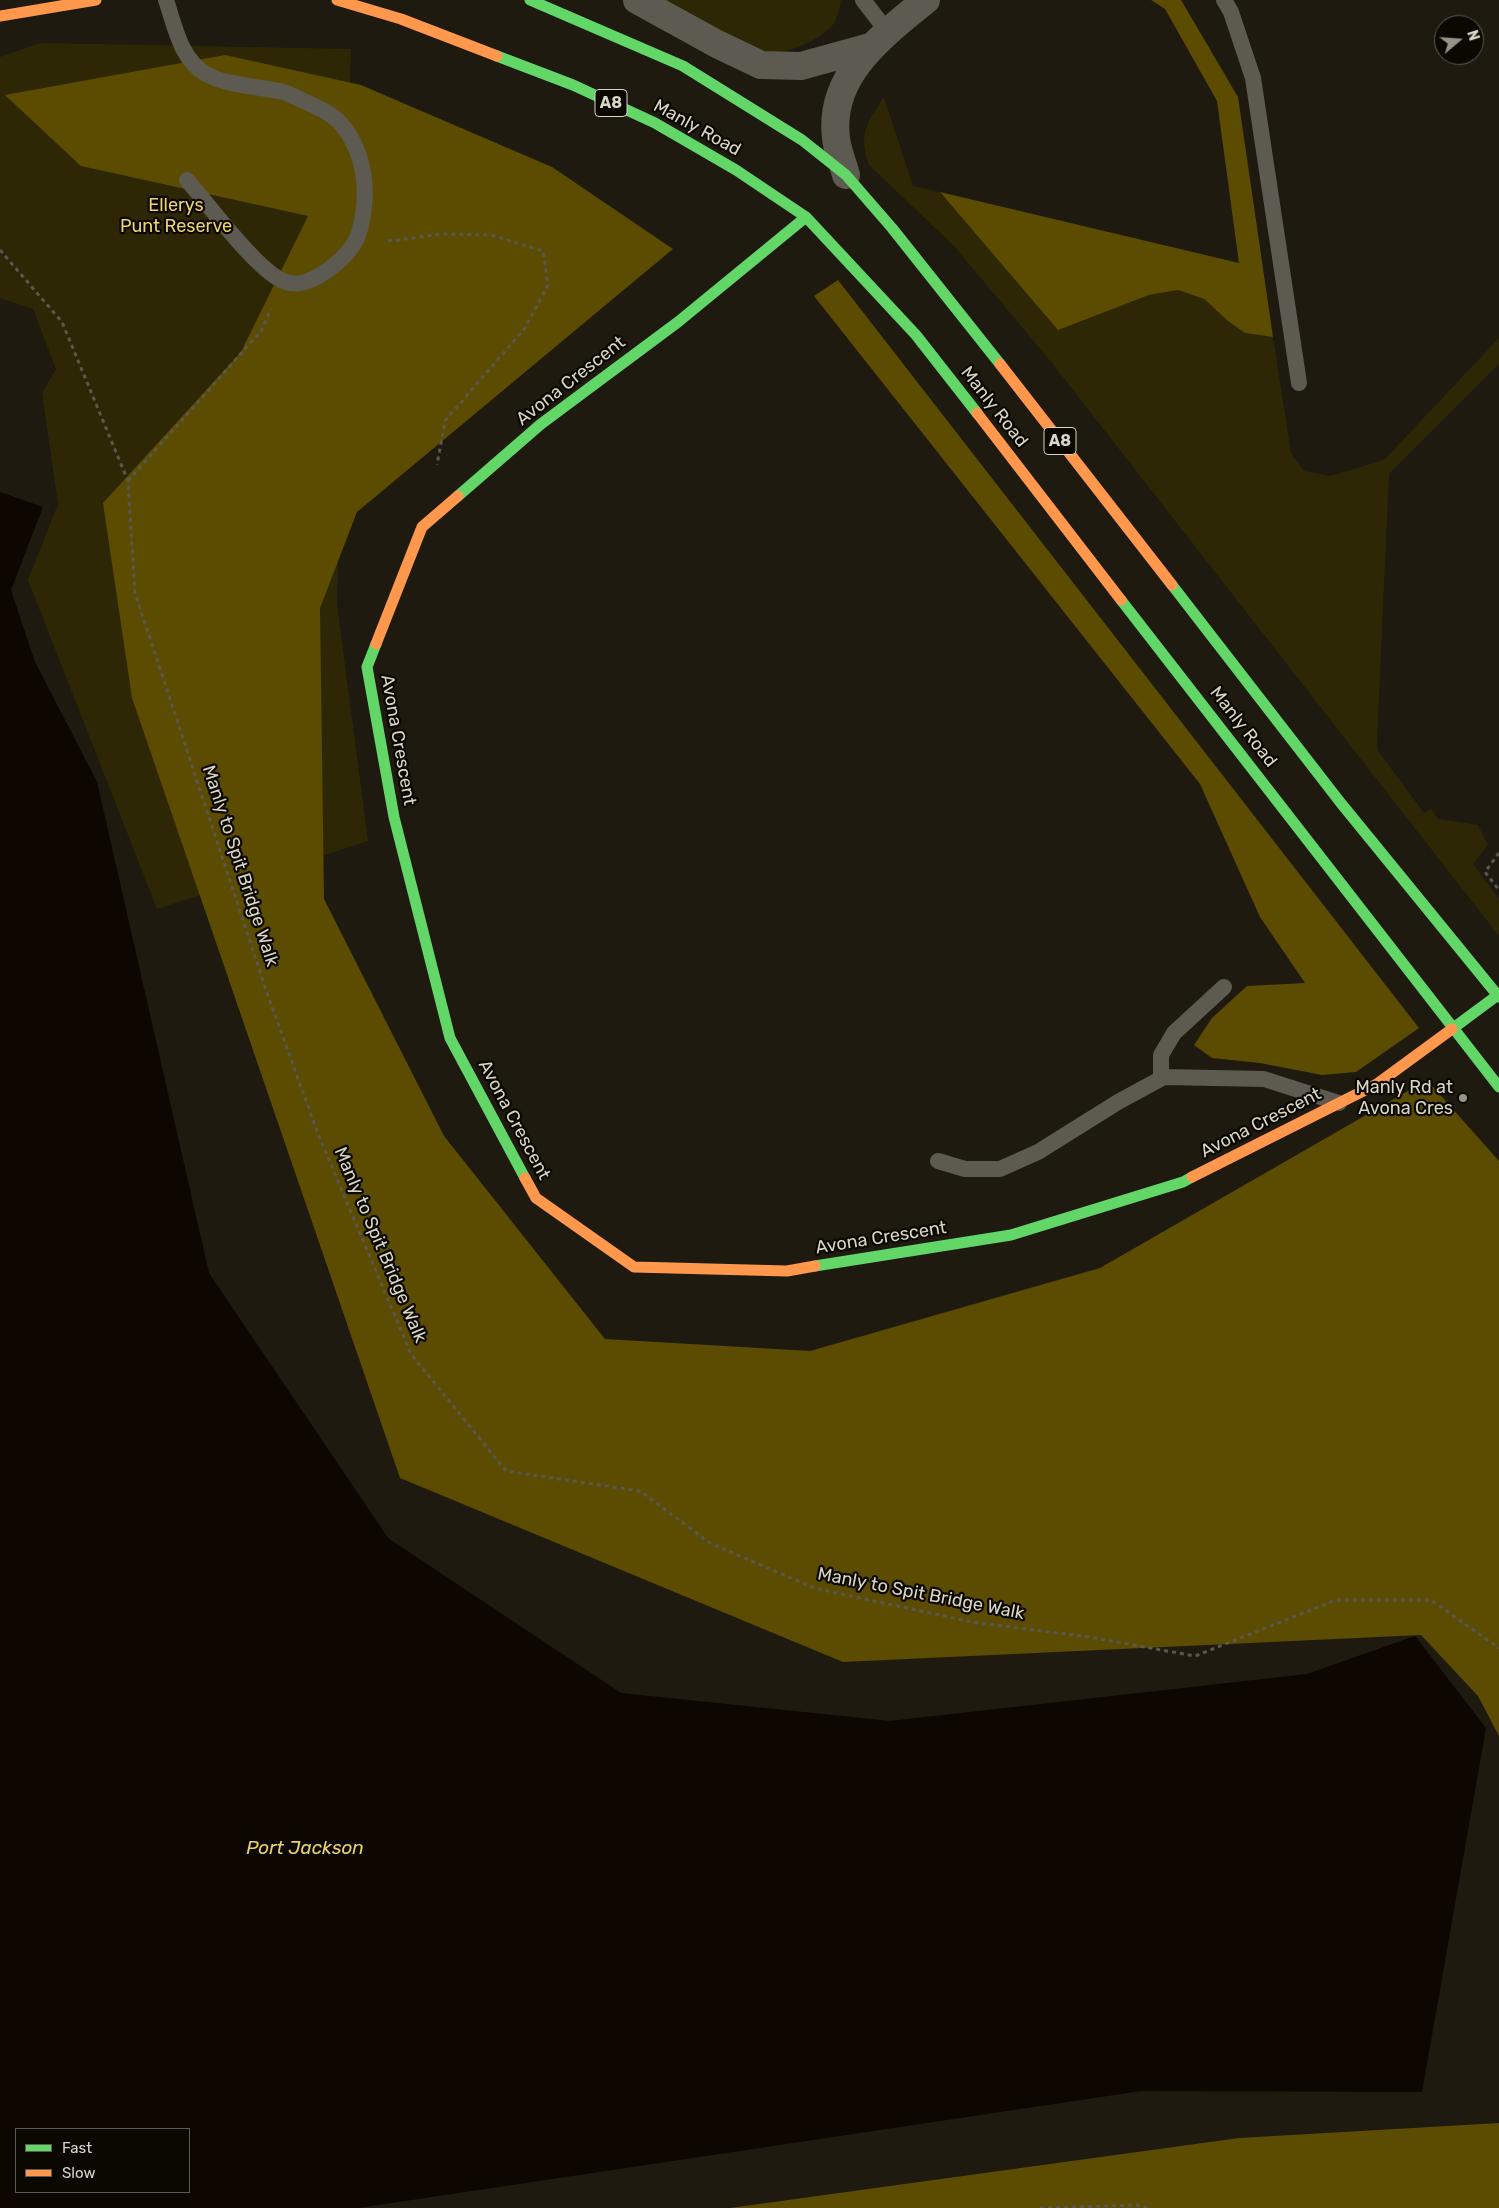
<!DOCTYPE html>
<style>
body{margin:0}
#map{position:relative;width:1499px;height:2208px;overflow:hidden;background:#1e1a0f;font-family:Rubik,sans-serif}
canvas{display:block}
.legend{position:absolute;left:15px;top:2128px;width:175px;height:65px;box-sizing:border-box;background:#0b0802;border:1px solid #5d5a51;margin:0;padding:6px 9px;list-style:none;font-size:15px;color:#d8d5c7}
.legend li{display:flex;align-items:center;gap:10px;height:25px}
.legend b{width:25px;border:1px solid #5d5a51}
.north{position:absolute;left:1434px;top:15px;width:50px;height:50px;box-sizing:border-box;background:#0b0802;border:1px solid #5d5a51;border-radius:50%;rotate:72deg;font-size:14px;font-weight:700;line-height:20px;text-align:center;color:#d8d5c7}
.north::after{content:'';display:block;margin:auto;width:18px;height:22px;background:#979487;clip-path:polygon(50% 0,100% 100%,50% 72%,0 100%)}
</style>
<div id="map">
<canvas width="1499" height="2208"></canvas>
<ul class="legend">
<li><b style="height:6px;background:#63d668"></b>Fast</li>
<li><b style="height:6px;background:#ff974d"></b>Slow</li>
</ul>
<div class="north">N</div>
</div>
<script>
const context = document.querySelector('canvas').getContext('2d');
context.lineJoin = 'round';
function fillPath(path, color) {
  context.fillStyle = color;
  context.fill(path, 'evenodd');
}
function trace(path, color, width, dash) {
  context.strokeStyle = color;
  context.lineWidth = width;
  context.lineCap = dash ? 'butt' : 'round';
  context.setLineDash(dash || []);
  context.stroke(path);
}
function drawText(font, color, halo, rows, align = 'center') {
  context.font = font + ' Rubik,sans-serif';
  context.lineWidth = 4.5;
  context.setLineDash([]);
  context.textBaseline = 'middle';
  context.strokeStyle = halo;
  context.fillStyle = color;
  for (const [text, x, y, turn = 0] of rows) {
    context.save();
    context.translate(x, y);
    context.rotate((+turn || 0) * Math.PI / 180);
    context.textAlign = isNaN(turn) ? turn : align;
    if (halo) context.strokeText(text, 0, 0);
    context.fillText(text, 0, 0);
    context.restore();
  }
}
const green = new Path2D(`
 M665,0H840L841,1C839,9 838,19 832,26C815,43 785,55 761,53Z
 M40,43L351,49L337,604L368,841L157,909L28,580L58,504L42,393L56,369L33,309L0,298V57Z
 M884,97L913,186L940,192L1058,329L1149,295L1178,290L1204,299L1228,321L1245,333L1273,337L1291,453L1304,471L1330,476L1384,460L1499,338V364L1389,474L1377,741L1378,751L1424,813L1431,809L1438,819L1478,825L1488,845L1473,864L1499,899V936L1052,363L954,246L869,165C858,133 867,123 884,97Z`);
const forest = new Path2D(`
 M1151,0H1181L1238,97L1273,337L1245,333L1228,321L1204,299L1178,290L1149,295L1058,330L940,192L1239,263L1217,101L1165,9Z
 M225,55L361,85L552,167L673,249L357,512L320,608L324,899L444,1136L605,1339L810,1351L1100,1268L1427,1080L1499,1161V1736L1478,1696L1421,1635L843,1662L400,1478L132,698L103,503L241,352L308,216L81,166L5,95Z
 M838,280L1419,1028L1356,1072L1322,1075L1260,1063L1212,1058L1194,1045L1212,1018L1247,986L1305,983L1260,917L1200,784L814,296Z
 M1499,2123V2208H730L1239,2138Z`);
const water = new Path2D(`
 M0,492L43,507L11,590L35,662L97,782L209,1273L388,1538L621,1693L890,1721L1307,1674L1415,1636L1486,1728L1422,2092L1141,2091L358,2208H0ZM189,2129V2192H16V2129Z`);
const path = new Path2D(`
 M388,240L392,241L441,234L491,235L543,251L548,285L525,328L445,421L437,465
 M0,250L62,322L128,481L135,593L265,987L318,1134L411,1354L506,1471L640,1491L710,1543L814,1588L972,1622L1089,1637L1195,1656L1336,1600H1431L1499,1648
 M128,481L261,331L271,309
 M1499,853L1485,872L1499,890
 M1040,2208L1136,2205L1148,2208`);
const lane = new Path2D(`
 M166,0C175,26 180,59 206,74C224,85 262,87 283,92C290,94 297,98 304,101C317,107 333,114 342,125C366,154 369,194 360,229C356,246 342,260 328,270C315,279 299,288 283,281C256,269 208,204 187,180
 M863,0L887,31
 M1224,0L1231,12L1253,78L1299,383
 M1224,987L1174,1033L1161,1055V1073L1164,1077L1264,1079L1339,1103
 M938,1161L965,1169H1000L1038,1152L1118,1102L1164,1077`);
const street = new Path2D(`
 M637,0L717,44L761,65L801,66L870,47
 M846,175C843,163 837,150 836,138C828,75 882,36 926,0`);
const fast = new Path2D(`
 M530,0L683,66L802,140L846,175L892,228L1000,364
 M497,56L573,85L655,123L736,170L806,217L916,335L977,413
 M458,496L541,424L678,322L806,217
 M1172,585L1340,802L1499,997
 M1121,600L1499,1087
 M376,644L367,667L394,817L450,1038L525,1178
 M1452,1029L1498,995
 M815,1266L1011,1235L1183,1182L1192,1177`);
const slow = new Path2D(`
 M337,0L401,19L497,56
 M0,16L96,0
 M1000,364L1172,585
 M977,413L1121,600
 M376,644L422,527L458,496
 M1192,1177L1377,1084L1452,1029
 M525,1178L536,1198L634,1267L787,1271L815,1266`);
const markers = [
 [1463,1098,5,"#979487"]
];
const shields = [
 [611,103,32],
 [1060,441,32]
];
const shieldNames = [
 ["A8",611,103],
 ["A8",1060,441]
];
const streetNames = [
 ["Manly Road",697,128,29],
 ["Avona Crescent",571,381,-38],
 ["Manly Road",994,407,52],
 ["Manly Road",1243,727,52],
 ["Avona Crescent",398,740,80],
 ["Manly to Spit Bridge Walk",240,866,72],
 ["Avona Crescent",514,1120,62],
 ["Avona Crescent",1261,1123,-27],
 ["Avona Crescent",881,1238,-9],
 ["Manly to Spit Bridge Walk",380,1245,67],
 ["Manly to Spit Bridge Walk",921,1594,11]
];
const parkNames = [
 ["Ellerys",176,206],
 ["Punt Reserve",176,227]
];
const poiNames = [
 ["Manly Rd at",1453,1088],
 ["Avona Cres",1453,1109]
];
const waterNames = [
 ["Port Jackson",305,1849]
];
fillPath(green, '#2e2705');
fillPath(forest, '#5b4c02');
fillPath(water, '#0d0601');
trace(path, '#5a5750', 3, [4, 4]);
trace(lane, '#5c5a51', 16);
trace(street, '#5c5a51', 28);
trace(fast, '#63d668', 11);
trace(slow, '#ff974d', 11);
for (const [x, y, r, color] of markers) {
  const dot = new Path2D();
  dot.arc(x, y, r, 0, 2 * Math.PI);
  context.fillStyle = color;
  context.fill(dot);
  trace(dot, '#0b0802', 2);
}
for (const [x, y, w] of shields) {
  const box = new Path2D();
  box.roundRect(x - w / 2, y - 13.5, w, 27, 4);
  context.fillStyle = '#0b0802';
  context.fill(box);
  trace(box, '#d8d5c7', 1);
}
drawText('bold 16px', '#d8d5c7', null, shieldNames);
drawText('18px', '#d8d5c7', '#0b0802', streetNames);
drawText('18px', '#edd471', '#0b0802', parkNames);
drawText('18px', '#d8d5c7', '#0b0802', poiNames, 'right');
drawText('italic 19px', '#ead16e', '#0b0802', waterNames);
</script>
